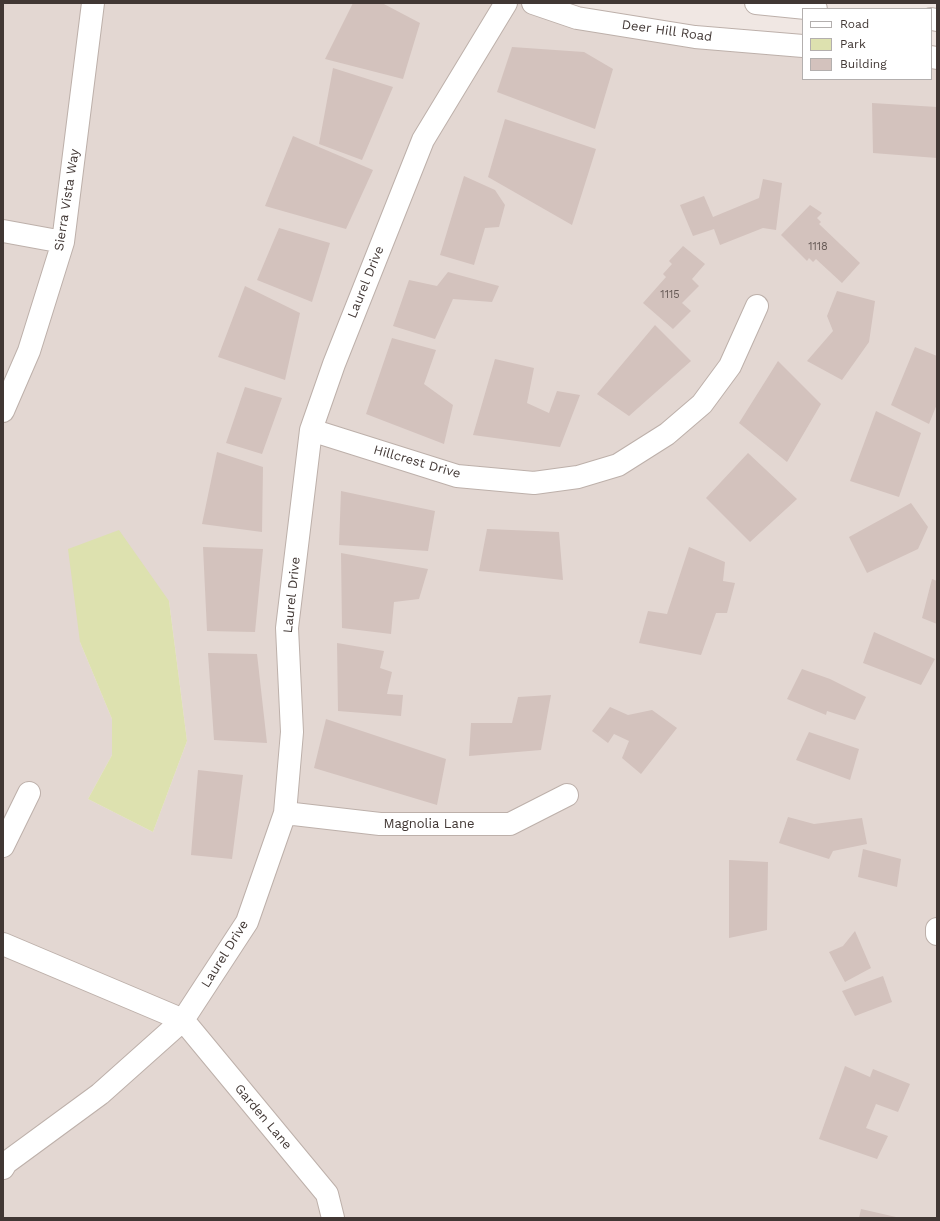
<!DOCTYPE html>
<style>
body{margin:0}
#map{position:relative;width:940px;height:1221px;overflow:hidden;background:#f0e7e3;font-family:"Work Sans",sans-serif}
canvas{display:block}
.frame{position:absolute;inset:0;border:4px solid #413734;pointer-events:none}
.legend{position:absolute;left:802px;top:8px;width:130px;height:72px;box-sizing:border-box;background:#fff;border:1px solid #b3afae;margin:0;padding:5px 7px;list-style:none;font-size:12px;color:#413734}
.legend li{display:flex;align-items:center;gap:8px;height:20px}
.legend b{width:20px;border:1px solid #b3afae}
</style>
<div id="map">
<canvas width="940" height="1221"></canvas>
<div class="frame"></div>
<ul class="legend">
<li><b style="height:5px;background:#fff"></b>Road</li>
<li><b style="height:11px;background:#dde1af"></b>Park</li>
<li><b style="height:11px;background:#d3c2bd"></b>Building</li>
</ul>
</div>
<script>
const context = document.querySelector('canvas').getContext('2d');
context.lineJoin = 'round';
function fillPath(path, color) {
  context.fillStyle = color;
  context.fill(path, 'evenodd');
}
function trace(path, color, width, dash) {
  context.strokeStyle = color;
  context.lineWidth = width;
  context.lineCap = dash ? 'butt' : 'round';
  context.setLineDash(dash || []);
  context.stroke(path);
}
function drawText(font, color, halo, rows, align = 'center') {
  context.font = font + ' "Work Sans",sans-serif';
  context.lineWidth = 3;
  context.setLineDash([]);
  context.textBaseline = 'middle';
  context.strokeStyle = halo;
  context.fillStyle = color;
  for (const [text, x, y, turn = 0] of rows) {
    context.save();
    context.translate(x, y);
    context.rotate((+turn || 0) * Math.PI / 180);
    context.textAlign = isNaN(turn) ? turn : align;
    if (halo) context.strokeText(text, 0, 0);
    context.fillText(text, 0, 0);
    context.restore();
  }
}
const residential = new Path2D(`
 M3,3H533L803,46V79H931V57L937,58V1218H3ZM169,601L187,741L153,832L88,799L112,755V719L80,642Z`);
const green = new Path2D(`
 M119,530L169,601L187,741L153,832L88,799L112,755V719L80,642L68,549Z`);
const building = new Path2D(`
 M353,3H382L420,23L403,79L325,59Z
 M512,47L584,52L613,69L595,129L497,92Z
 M333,68L393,87L362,160L319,144Z
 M872,103L937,107V158L873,153Z
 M505,119L596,149L572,225L488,177Z
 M293,136L373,170L346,229L265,206Z
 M464,176L495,190L505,205L499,227L485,228L474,265L440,255Z
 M763,179L782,183L776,230L763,228L720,245L714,229L693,236L680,205L704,196L713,217L759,198Z
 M810,205L822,213L817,218L821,222L819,224L860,263L842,283L816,259L813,262L809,258L807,261L781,235Z
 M279,228L330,243L312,302L257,280Z
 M683,246L705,264L692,279L699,286L682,303L691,311L673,329L643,303L666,277L663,274L672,264L669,261Z
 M448,272L499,286L492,302L453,299L435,339L393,326L409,280L437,286Z
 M245,286L300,313L285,380L218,357Z
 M837,291L875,301L869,342L842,380L807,361L833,331L827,316Z
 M655,325L691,361L629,416L597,394Z
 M392,338L436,350L424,384L453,405L444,444L366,414Z
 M915,347L937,356V404L929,424L891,405Z
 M495,359L534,368L527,403L549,413L557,391L580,395L560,447L473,435Z
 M778,361L821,404L787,462L739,423Z
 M245,387L282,398L262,454L226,443Z
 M876,411L921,433L899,497L850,481Z
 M217,452L263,467L262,532L202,524Z
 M748,453L797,499L750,542L706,498Z
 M341,491L435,511L428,551L339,545Z
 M911,503L928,527L918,549L867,573L849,537Z
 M487,529L559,532L563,580L479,571Z
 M203,547L263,549L255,632L207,631Z
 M689,547L725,562L723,581L735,583L727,613H716L701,655L639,643L648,611L667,614Z
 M341,553L428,569L419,599L394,602L391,634L342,628Z
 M932,579L937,581V624L922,618Z
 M874,632L935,659L921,685L863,663Z
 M337,643L384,651L380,668L392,672L387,694L403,695L401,716L338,711Z
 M208,653L257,654L267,743L214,740Z
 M802,669L830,679L866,697L855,720L827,711L826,715L787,699Z
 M551,695L541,750L469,756L471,723H512L518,697Z
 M610,707L628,715L652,710L677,728L641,774L622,758L629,741L614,734L608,743L592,731Z
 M326,719L446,759L437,805L314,768Z
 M809,732L859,749L850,780L796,760Z
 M198,770L243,775L232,859L191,855Z
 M788,817L814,824L862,818L867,844L833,851L829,859L779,843Z
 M863,849L901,859L897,887L858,877Z
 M729,860L768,862L767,930L729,938Z
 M855,931L871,968L845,982L829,952L843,946Z
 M883,976L892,1002L855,1016L842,991Z
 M845,1066L870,1077L873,1069L910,1084L898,1112L876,1104L866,1128L888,1136L877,1159L819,1139Z
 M861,1209L896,1217V1218H859Z`);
const minor = new Path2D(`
 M533,3L577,18L695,37L803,46
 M756,3L816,9
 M931,19L937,20
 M931,57L937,58
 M3,231L63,242
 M3,411L29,351L63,242L93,3
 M311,430L457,476L534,483L578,477L618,465L667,434L702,404L730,366L757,306
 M285,813L380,824H510L567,795
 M3,846L29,793
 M937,929V934
 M3,944L183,1020L327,1194L333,1218
 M3,1168L6,1163L100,1094L183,1020L247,922L285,813L292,732L287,628L311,430L334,364L423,140L506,3`);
const numberNames = [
 ["1118",818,247],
 ["1115",670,295]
];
const streetNames = [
 ["Deer Hill Road",667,31,8],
 ["Sierra Vista Way",67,200,-81],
 ["Laurel Drive",366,282,-68],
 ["Hillcrest Drive",417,462,16],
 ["Laurel Drive",292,595,-84],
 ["Magnolia Lane",429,824],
 ["Laurel Drive",225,954,-58],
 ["Garden Lane",263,1117,50]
];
fillPath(residential, '#e3d7d2');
fillPath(green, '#dde1af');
fillPath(building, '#d3c2bd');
trace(minor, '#bdb0aa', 24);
trace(minor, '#fff', 22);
drawText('11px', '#665a56', null, numberNames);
drawText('13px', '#413734', '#fff', streetNames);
</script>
